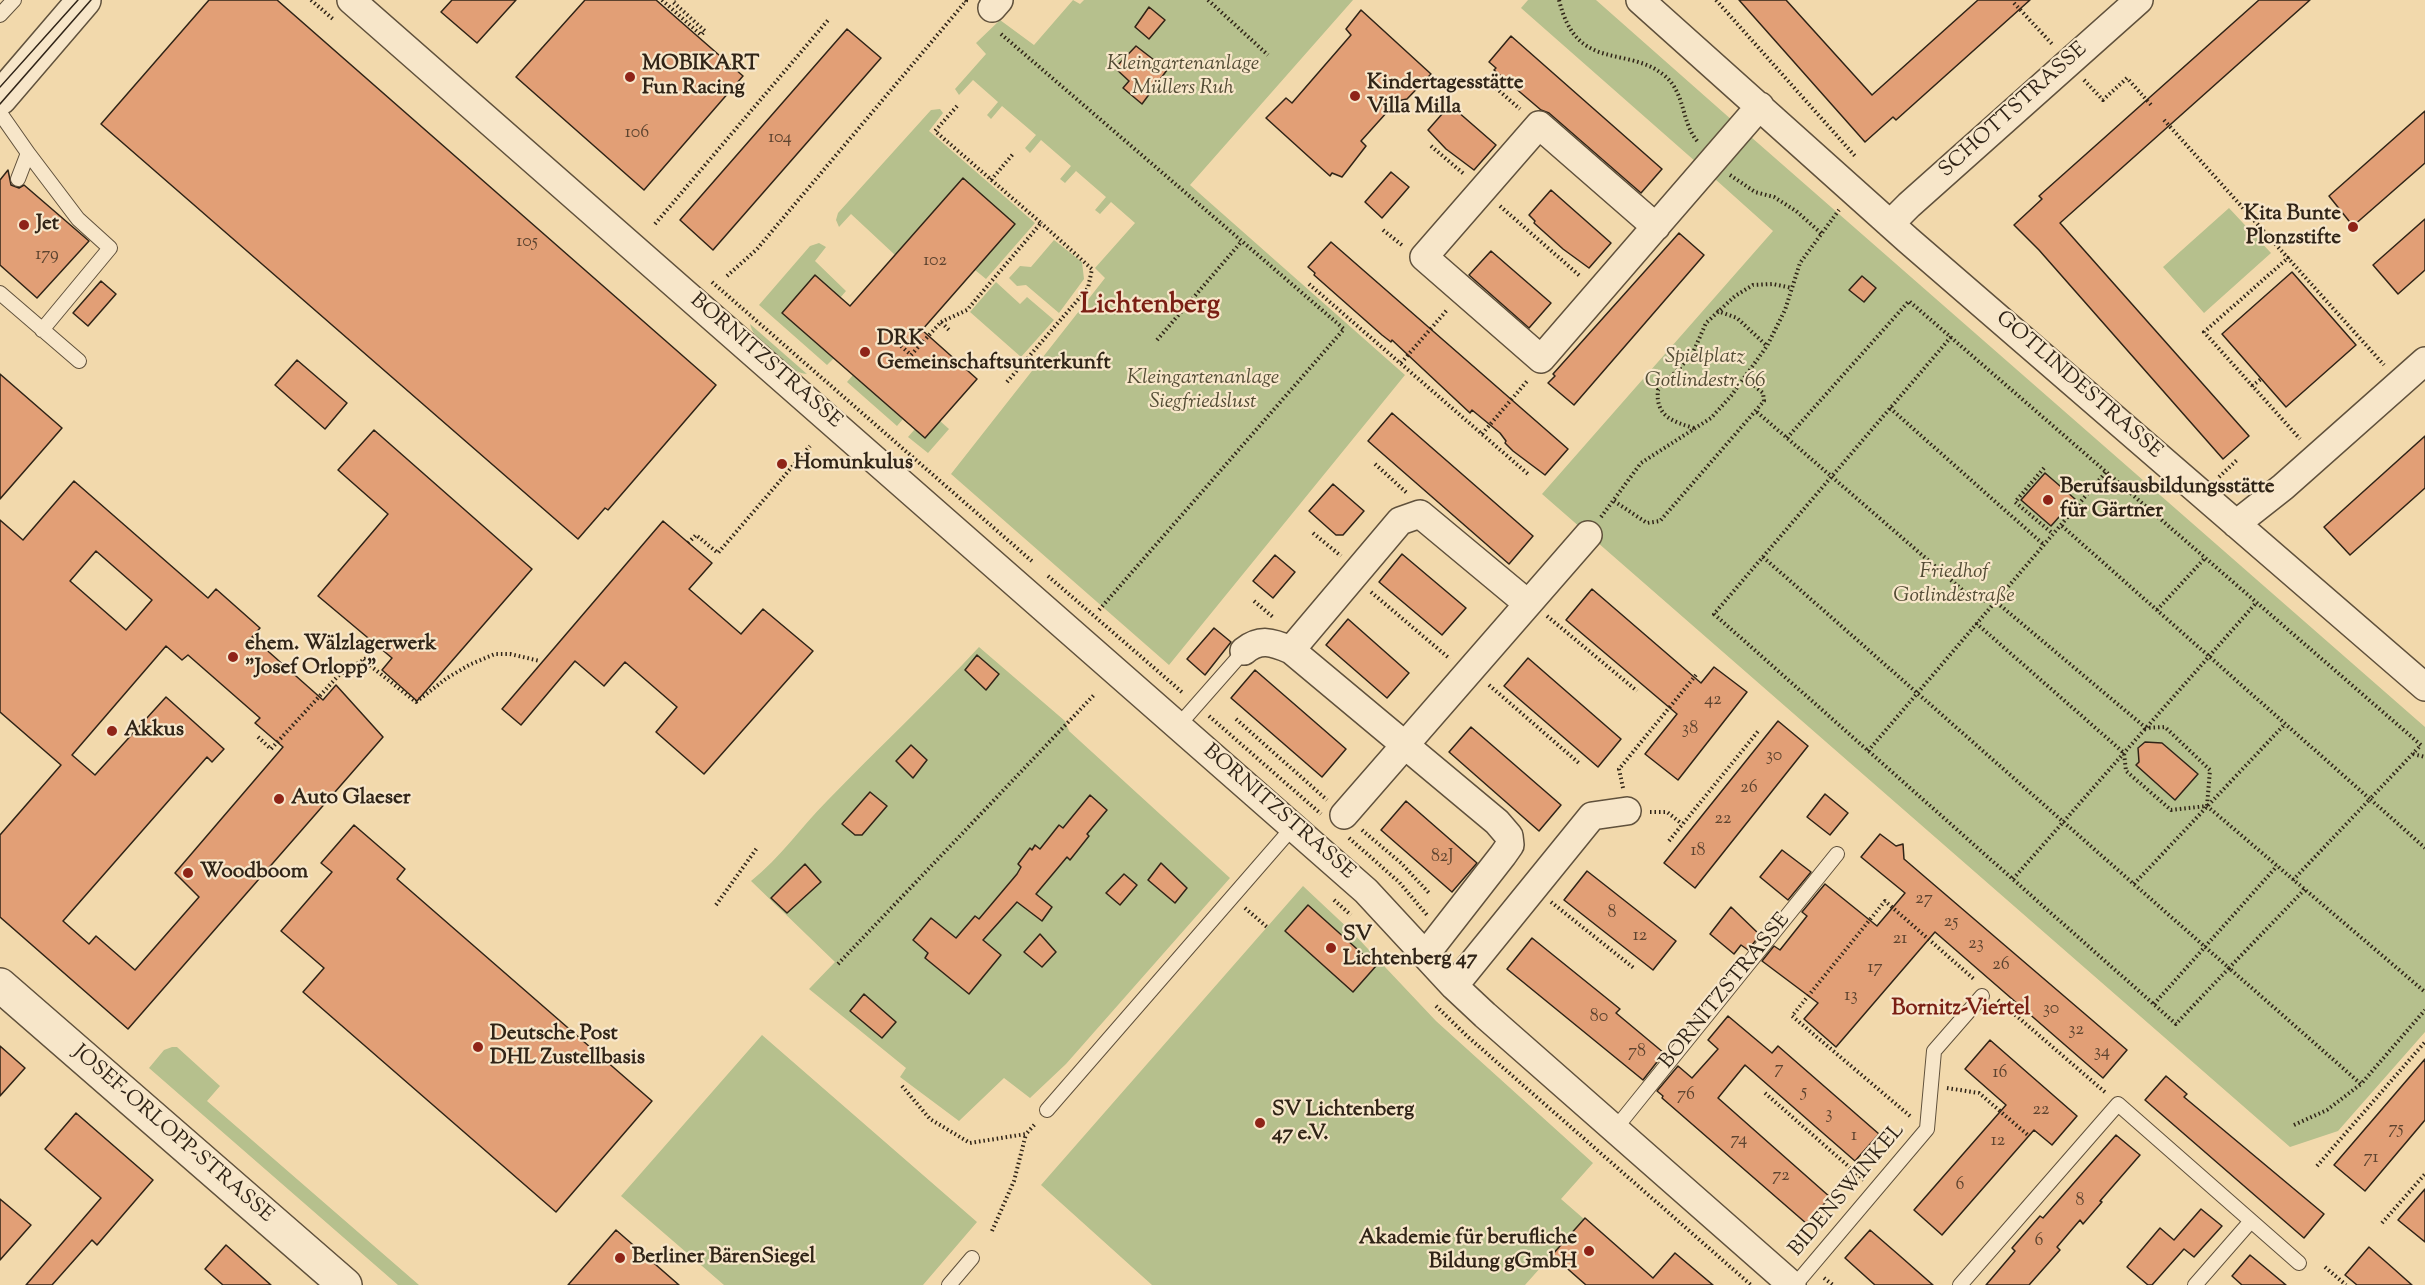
<!DOCTYPE html>
<meta charset="utf-8">
<style>
body{margin:0}
canvas{display:block;background:#f2d9ac}
</style>
<canvas width="2425" height="1285"></canvas>
<script>
const context = document.querySelector('canvas').getContext('2d');
context.lineJoin = 'round';
function fillPath(path, color) {
  context.fillStyle = color;
  context.fill(path, 'evenodd');
}
function trace(path, color, width, dash) {
  context.strokeStyle = color;
  context.lineWidth = width;
  context.lineCap = dash ? 'butt' : 'round';
  context.setLineDash(dash || []);
  context.stroke(path);
}
function drawText(font, color, halo, rows, align = 'center') {
  context.font = font + ' "Sorts Mill Goudy",serif';
  context.lineWidth = 4.5;
  context.setLineDash([]);
  context.textBaseline = 'middle';
  context.strokeStyle = halo;
  context.fillStyle = color;
  for (const [text, x, y, turn = 0] of rows) {
    context.save();
    context.translate(x, y);
    context.rotate((+turn || 0) * Math.PI / 180);
    context.textAlign = isNaN(turn) ? turn : align;
    if (halo) context.strokeText(text, 0, 0);
    context.fillText(text, 0, 0);
    context.restore();
  }
}
const green = new Path2D(`
 M1073,0L1080,4L1084,0H1353L1190,185L1405,375L1169,665L951,474L1105,278L1095,268L1135,223L1111,202L1100,214L1095,210L1106,197L1076,171L1065,183L1060,179L1071,166L1041,140L1030,153L1025,148L1036,135L1002,106L991,119L987,115L998,102L973,80L959,95L955,89L986,54L976,43L1000,20L1034,45Z
 M1528,0H1596L1733,121L1696,162L1521,8Z
 M940,109L943,113L929,131L1035,223L986,279L975,270L1015,224L963,178L895,255L851,214L839,227L836,220L838,213L931,110Z
 M1751,137L2425,727V1032L2338,1131L2290,1147L1542,494L1773,231L1715,179Z
 M2229,208L2271,253L2204,313L2163,267Z
 M1054,240L1082,262L1084,279L1059,313L1026,285L1017,286L1009,278L1020,266L1031,267Z
 M819,243L826,247L815,261L846,291L840,298L815,275L782,313L834,358L827,365L759,305L810,246Z
 M996,282L1020,304L1027,297L1054,320L1021,357L970,312Z
 M750,324L807,374C789,373 753,341 750,324Z
 M853,375L903,419L897,426L847,382Z
 M940,421L949,429L928,453L908,437L915,429L925,438Z
 M979,647L1065,721L1069,731L1230,878L1066,1064L1030,1098L1004,1078L959,1121L900,1077L906,1068L809,989L835,962L751,881C780,858 801,827 827,801C877,749 930,700 979,647Z
 M1303,886L1352,932L1436,1021L1593,1163L1561,1199L1584,1219L1525,1285H1152L1041,1185Z
 M762,1035L977,1222L923,1285H724L621,1196Z
 M172,1047H177L220,1086L207,1101L419,1285H398L149,1068L164,1050Z`);
const building = new Path2D(`
 M209,0H277L716,385L608,510L605,508L578,539L101,124Z
 M452,0H516L477,43L441,12Z
 M585,0H656L743,76L644,190L516,77Z
 M1739,0H1786L1872,95L1978,0H2030L1896,120L1893,117L1865,142Z
 M2259,0H2310L2060,223L2249,436L2223,459L2039,250L2014,225L2042,199L2039,196Z
 M1149,7L1165,20L1149,39L1135,27Z
 M1361,10L1431,74L1407,99L1397,101L1361,141L1366,146L1342,177L1332,173L1330,176L1266,118L1286,98L1292,103L1351,35L1346,29Z
 M847,29L881,58L713,250L680,220Z
 M1511,36L1662,169L1641,193L1549,113L1541,110L1494,70L1496,68L1489,62Z
 M1136,46L1167,70L1142,104L1123,88L1129,81L1115,68Z
 M1450,105L1496,145L1474,170L1446,149L1428,130Z
 M2425,111V163L2353,226L2329,196Z
 M8,170L11,185L19,188L24,185L89,241L37,298L0,265V180Z
 M1391,172L1409,187L1382,218L1365,202Z
 M963,178L1015,224L922,330L977,379L925,438L782,313L815,275L850,306Z
 M1551,190L1611,243L1589,268L1563,249L1534,223L1535,221L1529,215Z
 M2425,219V270L2398,294L2373,265Z
 M1679,233L1704,255L1574,405L1548,383L1555,376L1553,374Z
 M1331,242L1568,449L1545,475L1513,451L1505,443L1506,441L1500,433L1472,410L1470,413L1392,340L1391,342L1382,335L1314,275L1315,273L1308,267Z
 M1491,251L1551,303L1529,328L1469,275Z
 M2292,272L2356,345L2286,407L2222,334Z
 M1862,276L1876,288L1864,302L1849,290Z
 M101,281L116,294L88,326L73,313Z
 M297,360L347,403L325,429L275,385Z
 M0,374L62,428L0,499Z
 M1392,413L1533,536L1509,564L1368,441Z
 M374,430L532,569L417,701L382,670L392,658L318,596L388,514L338,470Z
 M2425,436V488L2350,555L2324,527Z
 M2045,473L2075,499L2051,526L2021,500Z
 M74,481L208,598L216,589L260,628L252,637L323,700L336,685L383,737L128,1029L0,917V835L61,765L0,712V520L23,540ZM96,551L152,600L126,630L70,581ZM166,646L182,660L188,655L260,718L255,723L283,747L175,873L199,897L135,970L96,936L89,944L63,921L207,757L212,762L224,749L166,697L95,775L72,755Z
 M1333,484L1364,511L1343,535H1336L1309,511Z
 M663,521L712,563L689,589L741,634L763,609L813,651L704,774L656,732L677,707L625,662L604,686L575,661L521,725L502,709Z
 M1402,554L1466,608L1442,635L1379,582Z
 M1275,555L1295,572L1273,598L1253,581Z
 M1592,589L1701,683L1714,667L1747,692L1678,780L1645,754L1677,714L1566,620Z
 M1348,619L1409,673L1387,698L1326,645Z
 M1214,628L1231,642L1205,675L1187,659Z
 M977,655L999,674L986,690L965,670Z
 M1528,658L1621,739L1598,767L1504,686Z
 M1255,670L1346,749L1322,777L1231,698Z
 M1778,721L1808,746L1695,888L1664,863Z
 M1471,727L1561,805L1539,831L1449,752Z
 M2145,742L2162,743L2198,774L2175,800L2136,765L2139,762L2138,748Z
 M911,745L927,760L913,778L896,761Z
 M870,792L887,806L862,835H855L842,824Z
 M1825,794L1848,813L1830,835L1807,817Z
 M1090,795L1107,810L1087,834L1089,836L1070,860L1067,857L1036,894L1052,907L1042,921L1017,902L983,940L1001,955L969,994L925,958L928,953L913,940L931,918L956,938L975,916L979,919L1017,874L1021,867L1018,864L1030,848L1032,850L1035,845L1040,849L1059,825L1063,828Z
 M1406,801L1477,863L1452,892L1381,830Z
 M354,825L405,869L397,879L652,1101L556,1212L303,992L324,968L281,931L332,872L321,863Z
 M1880,834L1896,846L1903,844L1904,859L2127,1050L2103,1078L1935,932L1836,1047L1804,1019L1818,1003L1762,961L1774,946L1780,950L1807,916L1802,912L1825,884L1877,926L1905,893L1861,857Z
 M1782,850L1811,872L1788,900L1760,877Z
 M1161,863L1187,888L1175,903L1148,880Z
 M805,864L821,882L787,913L771,898Z
 M1587,871L1676,941L1653,970L1564,900Z
 M1124,874L1137,885L1120,905L1106,893Z
 M1308,905L1376,966L1353,992L1285,931Z
 M1731,907L1760,935L1748,950L1741,945L1734,954L1710,934Z
 M1040,934L1056,952L1042,967L1024,952Z
 M1532,938L1620,1009L1616,1013L1664,1053L1643,1080L1507,969Z
 M864,994L896,1022L882,1038L850,1011Z
 M1728,1016L1772,1053L1778,1046L1879,1134L1855,1161L1745,1065L1718,1098L1830,1197L1807,1224L1662,1098L1663,1096L1657,1091L1678,1066L1692,1078L1718,1049L1708,1040Z
 M1990,1040L2077,1116L2052,1145L2034,1130L1942,1235L1914,1210L2006,1105L1965,1069Z
 M0,1046L25,1068L0,1096Z
 M2425,1059V1120L2365,1191L2334,1165Z
 M2166,1076L2187,1094L2184,1097L2324,1214L2304,1238L2145,1100Z
 M76,1113L153,1180L97,1245L92,1240L52,1285H26L101,1198L45,1149Z
 M2116,1135L2140,1155L2100,1201L2102,1202L2083,1224L2080,1220L2057,1247L2060,1250L2029,1285H1986L2015,1251L2012,1248L2040,1216L2043,1218Z
 M2425,1189V1242L2398,1220Z
 M0,1199L31,1225L0,1260Z
 M2201,1209L2222,1226L2194,1257L2184,1249L2152,1285H2148L2127,1267L2160,1228L2174,1240Z
 M1585,1218L1653,1278L1675,1253L1713,1285H1586L1552,1255Z
 M616,1230L679,1285H568Z
 M1870,1230L1900,1256L1933,1285H1875L1845,1258Z
 M226,1245L271,1285H223L205,1269Z
 M2369,1247L2394,1269L2412,1285H2357L2345,1275Z
 M2250,1255L2286,1285H2242L2232,1276Z`);
const path = new Path2D(`
 M311,0L333,19
 M662,0L701,35L705,31L673,2L675,0
 M1208,0L1268,55
 M1559,0C1577,74 1627,44 1665,76C1686,94 1681,123 1698,142
 M1716,0L1855,156
 M2014,3L2053,45
 M1001,34L1344,329L1099,610
 M2084,80L2103,100L2127,78L2152,106
 M1489,82L1520,109
 M2164,120L2384,365
 M1431,146L1465,175
 M1730,175L1755,192L1774,197L1796,211L1822,234
 M991,180L1013,154
 M1500,206L1580,276
 M655,224L829,19
 M1383,230L1403,246
 M2289,257L2204,332L2300,439
 M727,276L757,249L966,1L964,0
 M712,282L1034,563
 M1309,284L1528,474
 M1717,311L1737,318L1767,346
 M941,322L967,310L1041,223L935,131L958,105
 M891,337L911,355L941,322L950,331
 M1951,337L1714,614L2176,1024L2229,968L2361,1084L2425,1010
 M1157,340L1242,241
 M1401,363L1447,310
 M1007,382L1088,288L1092,269L1041,223
 M2252,386L2261,379
 M1890,408L2043,544
 M1757,412L1974,600L1995,601L2146,728L2165,727L2210,770L2207,806
 M1694,428C1673,422 1655,416 1658,390L1692,355L1706,323L1735,296L1753,285L1773,284L1792,288
 M1482,434L1528,380
 M1787,438L1909,301L2421,745L2370,799L2425,848
 M1375,464L1407,493
 M2044,468L2015,502L2052,533
 M2219,477L2238,459
 M1614,501L1647,523L1660,521L1764,401L1763,393L1745,378
 M1601,517L1641,463L1711,418L1731,396L1767,346L1785,310L1800,263L1839,210
 M2062,526L2370,799L2293,880
 M1313,533L1341,556
 M688,543L696,535L718,553L810,446
 M1763,557L2229,968L2305,889
 M1048,576L1183,693
 M1371,592L1450,659
 M1254,601L1274,618
 M2157,610L2205,558
 M1547,616L1637,691
 M1976,623L2124,753L2126,771L2171,810L2207,806L2425,992
 M363,660L416,702L447,678L471,664L495,654H510L540,661
 M1489,685L1580,764
 M1209,716L1321,814
 M1236,719L1327,800
 M258,737L271,749L338,676L371,655
 M1868,751L2106,472
 M2413,754L2425,757
 M1623,788L1619,769L1696,675
 M1650,812H1667L1682,824
 M1362,830L1401,863L1429,893
 M1349,838L1399,882L1427,915
 M1669,841L1759,730
 M2013,879L2256,603
 M2134,884L2285,724
 M1334,900L1351,915
 M1551,902L1635,969
 M716,905L757,848
 M1245,908L1267,927
 M838,964L1094,695
 M1998,1000L2106,1093
 M2154,1004L2277,866
 M1436,1006L1467,1036L1751,1285
 M902,1086L930,1119L970,1143L1026,1134L1036,1123
 M1947,1088L1979,1093L2029,1136
 M1765,1093L1864,1180
 M1910,1116L1792,1016L1885,901L1975,980
 M2294,1125L2327,1110L2361,1084
 M2317,1166L2425,1042
 M2382,1223L2425,1174
 M992,1231L1014,1181L1026,1134
 M2325,1267L2346,1285
 M1824,1278L1833,1285`);
const service = new Path2D(`
 M0,15L14,0
 M0,113L28,153L18,179
 M28,153L78,219L110,248L42,330
 M0,293L79,361
 M1178,726L1244,651
 M1047,1110L1293,827
 M1615,1129L1837,854
 M949,1285L972,1258
 M1795,1285L1927,1129L1934,1051L1982,996
 M1960,1285L2118,1104L2299,1263
 M2195,1285L2251,1221`);
const minor = new Path2D(`
 M351,0L1366,891L1454,986L1485,1015L1792,1285
 M1640,0L1908,240L2425,687
 M992,8L999,0
 M1890,224L1909,205L2139,0
 M1656,227L1539,125L1424,257L1541,359L1760,106
 M2236,524L2283,487L2425,361
 M1291,650L1400,521L1420,514L1527,603
 M1244,651C1260,638 1272,642 1291,650L1497,822L1509,836L1510,845L1503,855L1425,955
 M1344,815L1588,535
 M1454,986L1592,816L1627,811`);
const tertiary = new Path2D(`
 M0,98L84,0
 M0,985L345,1285`);
const tram = new Path2D(`
 M0,87L78,0
 M0,104L91,0`);
const markers = [
 [630,77,6,"#8f2418"],
 [1355,96,6,"#8f2418"],
 [24,225,6,"#8f2418"],
 [2353,227,6,"#8f2418"],
 [865,352,6,"#8f2418"],
 [782,464,6,"#8f2418"],
 [2048,500,6,"#8f2418"],
 [233,657,6,"#8f2418"],
 [112,731,6,"#8f2418"],
 [279,799,6,"#8f2418"],
 [188,873,6,"#8f2418"],
 [1331,948,6,"#8f2418"],
 [478,1047,6,"#8f2418"],
 [1260,1123,6,"#8f2418"],
 [1589,1251,6,"#8f2418"],
 [620,1258,6,"#8f2418"]
];
const numberNames = [
 ["106",637,134],
 ["104",780,139],
 ["105",527,243],
 ["179",47,256],
 ["102",935,262],
 ["42",1713,701],
 ["38",1690,730],
 ["30",1774,757],
 ["26",1749,789],
 ["22",1723,820],
 ["18",1698,852],
 ["82J",1442,858],
 ["27",1924,900],
 ["8",1612,914],
 ["25",1951,923],
 ["12",1640,937],
 ["21",1900,940],
 ["23",1976,945],
 ["26",2001,966],
 ["17",1875,969],
 ["13",1851,997],
 ["30",2051,1010],
 ["80",1599,1018],
 ["32",2076,1031],
 ["78",1637,1053],
 ["34",2102,1053],
 ["7",1779,1070],
 ["16",2000,1074],
 ["5",1804,1093],
 ["76",1686,1096],
 ["22",2041,1111],
 ["3",1829,1115],
 ["75",2396,1130],
 ["1",1854,1137],
 ["74",1739,1141],
 ["12",1998,1142],
 ["71",2371,1159],
 ["72",1781,1177],
 ["6",1960,1186],
 ["8",2080,1202],
 ["6",2039,1242]
];
const poiNames = [
 ["MOBIKART",642,65],
 ["Fun Racing",642,89],
 ["Kindertagesstätte",1367,84],
 ["Villa Milla",1367,108],
 ["Kita Bunte",2341,215,"right"],
 ["Plonzstifte",2341,239,"right"],
 ["Jet",36,225],
 ["DRK",877,340],
 ["Gemeinschaftsunterkunft",877,364],
 ["Homunkulus",794,464],
 ["Berufsausbildungsstätte",2060,488],
 ["für Gärtner",2060,512],
 ["ehem. Wälzlagerwerk",245,645],
 ["\"Josef Orlopp\"",245,669],
 ["Akkus",124,731],
 ["Auto Glaeser",291,799],
 ["Woodboom",200,873],
 ["SV",1343,936],
 ["Lichtenberg 47",1343,960],
 ["Deutsche Post",490,1035],
 ["DHL Zustellbasis",490,1059],
 ["SV Lichtenberg",1272,1111],
 ["47 e.V.",1272,1135],
 ["Akademie für berufliche",1577,1239,"right"],
 ["Bildung gGmbH",1577,1263,"right"],
 ["Berliner BärenSiegel",632,1258]
];
const parkNames = [
 ["Kleingartenanlage",1183,65],
 ["Müllers Ruh",1183,89],
 ["Spielplatz",1705,358],
 ["Gotlindestr. 66",1705,382],
 ["Kleingartenanlage",1203,379],
 ["Siegfriedslust",1203,403],
 ["Friedhof",1954,573],
 ["Gotlindestraße",1954,597]
];
const streetNames = [
 ["SCHOTTSTRASSE",2014,111,-42],
 ["BORNITZSTRASSE",765,362,41],
 ["GOTLINDESTRASSE",2078,386,41],
 ["BORNITZSTRASSE",1278,813,41],
 ["BORNITZSTRASSE",1726,992,-51],
 ["JOSEF-ORLOPP-STRASSE",172,1135,41],
 ["BIDENSWINKEL",1848,1191,-50]
];
const neighbourhoodNames = [
 ["Bornitz-Viertel",1961,1010]
];
const districtNames = [
 ["Lichtenberg",1150,307]
];
fillPath(green, '#b6c08d');
fillPath(building, '#e29f76');
trace(building, '#302417', 1.5);
trace(service, '#60513c', 16);
trace(minor, '#60513c', 30);
trace(tertiary, '#60513c', 36);
trace(path, '#302417', 4, [1.5, 3]);
trace(service, '#f7e6c9', 14);
trace(minor, '#f7e6c9', 27);
trace(tertiary, '#f7e6c9', 33);
trace(tram, '#302417', 1.5);
for (const [x, y, r, color] of markers) {
  const dot = new Path2D();
  dot.arc(x, y, r, 0, 2 * Math.PI);
  context.fillStyle = color;
  context.fill(dot);
  trace(dot, '#f7e6c9', 2);
}
drawText('18px', '#5c432f', null, numberNames);
drawText('bold 21px', '#302417', '#f7e6c9', poiNames, 'left');
drawText('italic 21px', '#524b34', '#f7e6c9', parkNames);
drawText('21px', '#302417', '#f7e6c9', streetNames);
drawText('bold 22px', '#7a1f14', '#f7e6c9', neighbourhoodNames);
drawText('bold 27px', '#7a1f14', '#f7e6c9', districtNames);
</script>
